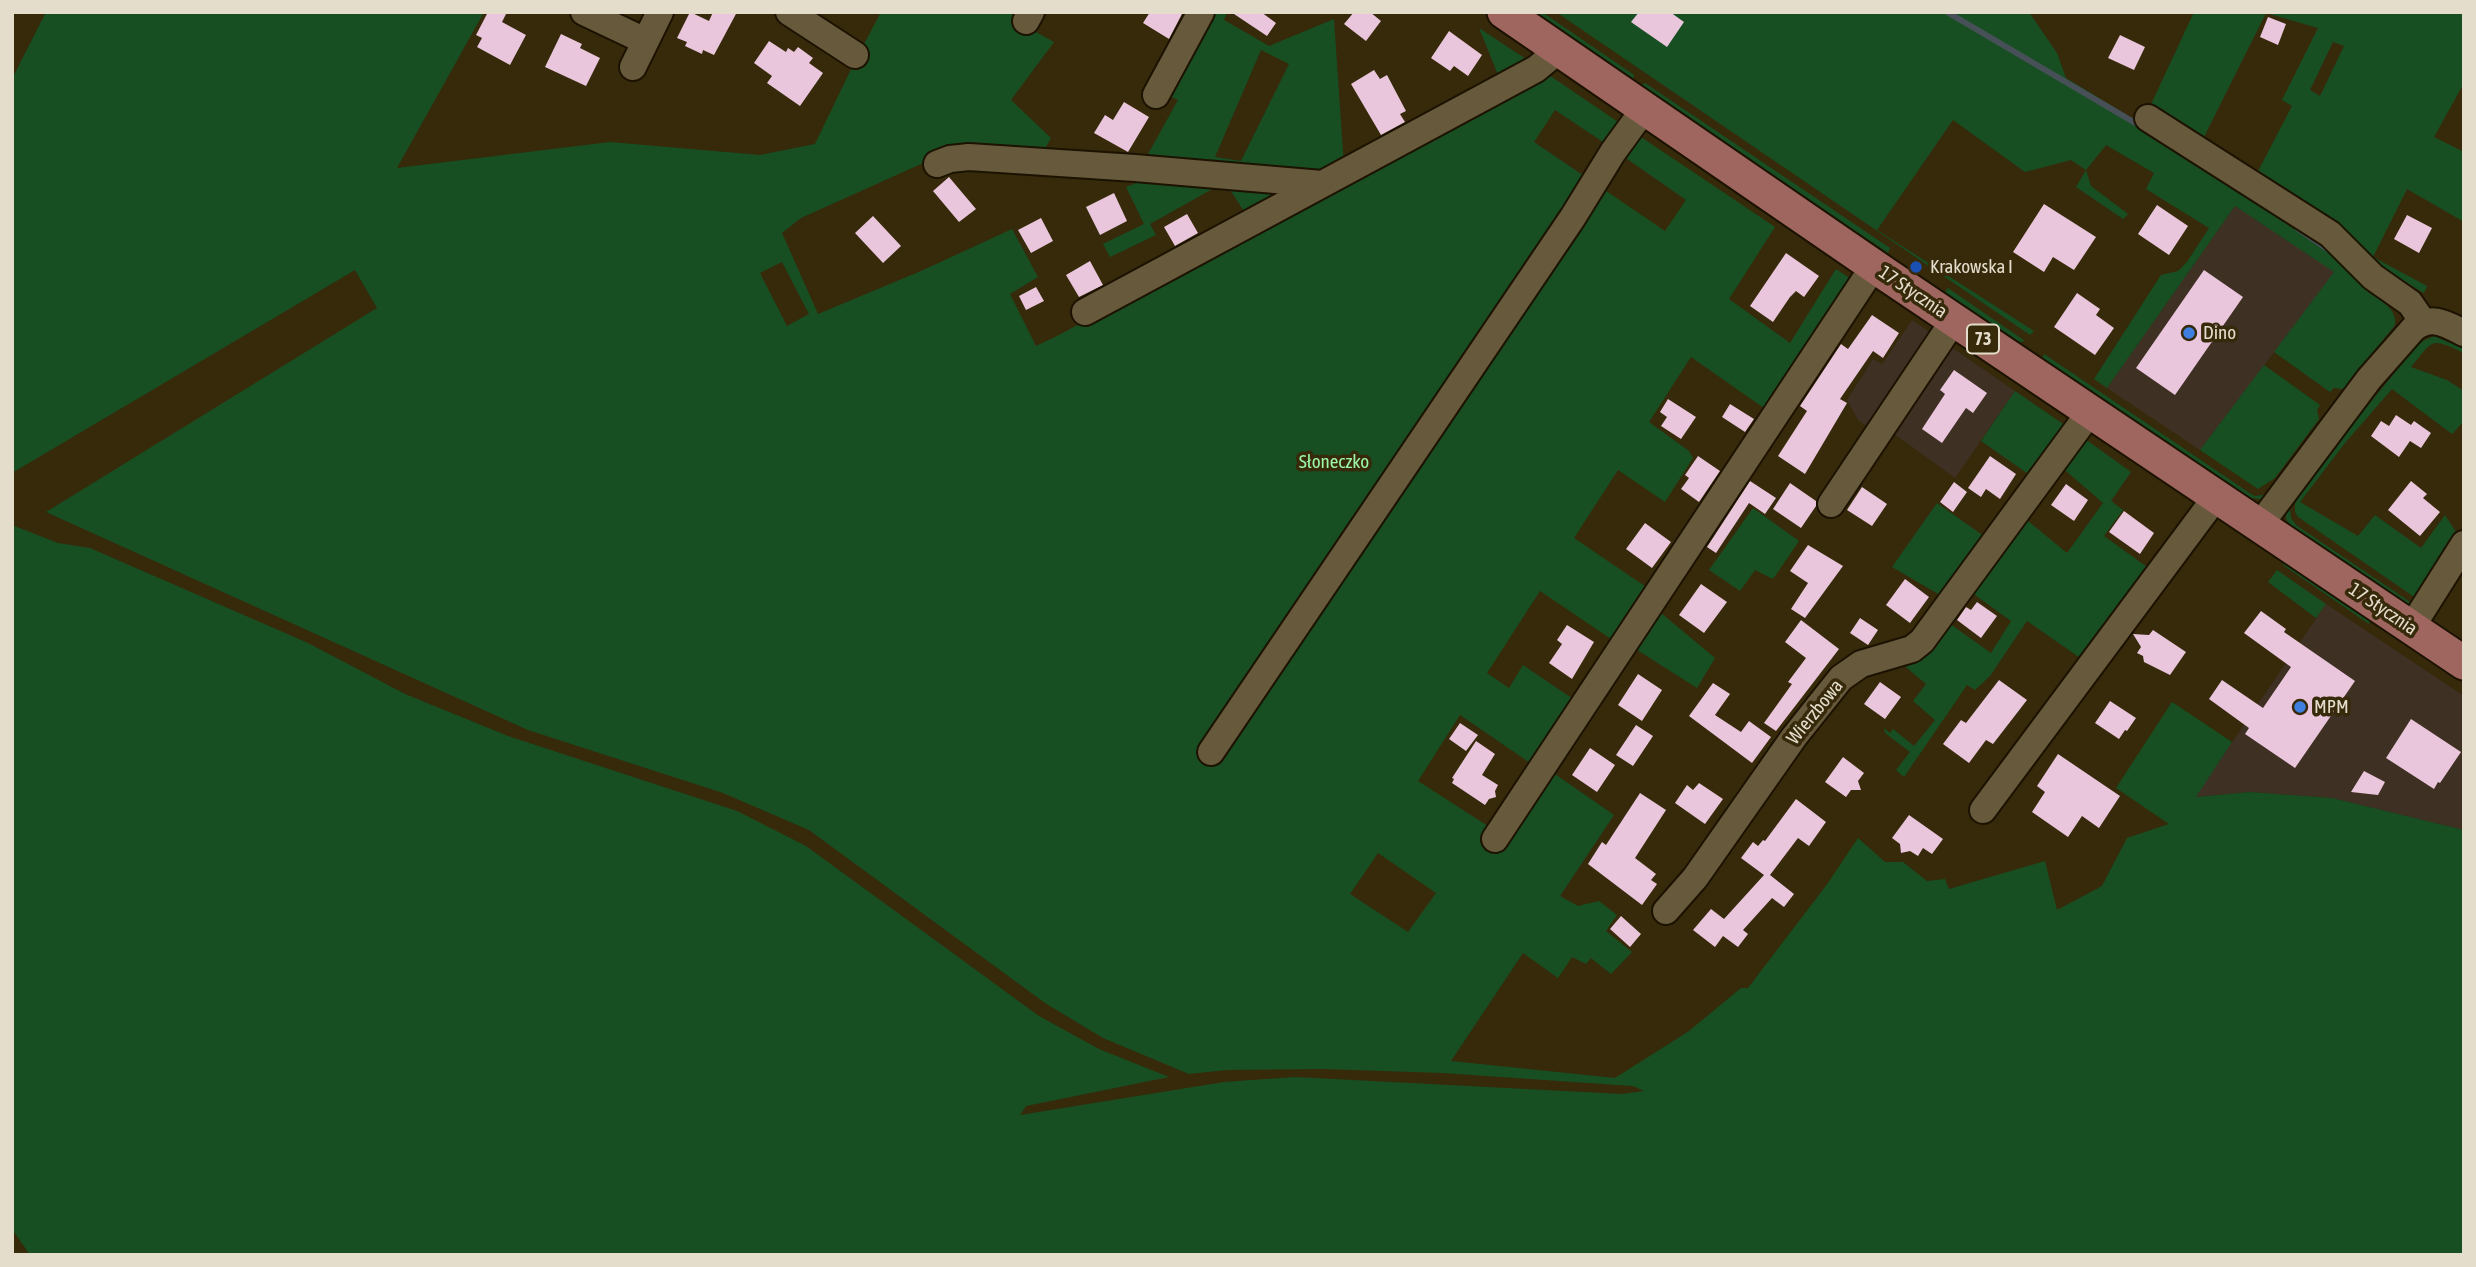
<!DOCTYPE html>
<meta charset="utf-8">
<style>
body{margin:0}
#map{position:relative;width:2476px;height:1267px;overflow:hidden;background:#362a0b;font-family:"Asap Condensed",sans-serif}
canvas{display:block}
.frame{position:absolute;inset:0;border:14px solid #e5ddcc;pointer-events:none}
</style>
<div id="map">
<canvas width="2476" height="1267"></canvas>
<div class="frame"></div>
</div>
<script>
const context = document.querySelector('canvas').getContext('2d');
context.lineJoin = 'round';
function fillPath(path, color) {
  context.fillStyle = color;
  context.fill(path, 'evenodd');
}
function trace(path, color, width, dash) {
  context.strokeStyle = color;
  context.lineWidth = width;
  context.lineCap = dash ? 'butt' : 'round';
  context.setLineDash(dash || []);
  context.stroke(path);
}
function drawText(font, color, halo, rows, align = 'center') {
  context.font = font + ' "Asap Condensed",sans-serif';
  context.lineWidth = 7;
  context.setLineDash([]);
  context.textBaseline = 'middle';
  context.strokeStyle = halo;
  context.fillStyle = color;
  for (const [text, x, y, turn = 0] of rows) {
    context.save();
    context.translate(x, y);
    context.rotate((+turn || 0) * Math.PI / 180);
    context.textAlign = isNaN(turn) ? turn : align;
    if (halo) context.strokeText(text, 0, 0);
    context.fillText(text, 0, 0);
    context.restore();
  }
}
const commercial = new Path2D(`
 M2235,206L2335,272L2200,450L2107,388Z
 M1912,320L2015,391L1955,478L1878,422L1872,430L1858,420L1847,400L1873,359L1882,364Z
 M2326,604L2464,696V830L2332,798L2250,792L2195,797Z`);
const green = new Path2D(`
 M46,12H484L397,168L610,142L760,155L815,144L854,63L881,12H1025L1027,27L1054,42L1011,100L1051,138L1040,157L930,152L932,159L801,218L782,233L818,314L921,271L1012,229L1038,277L1010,294L1036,346L1059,335L1479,107L1546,73L1627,128L1603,142L1555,110L1534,142L1665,231L1686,200L1620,154L1635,133L1775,227L1729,299L1790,343L1836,269L1857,283L1771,413L1691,357L1649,422L1689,451L1693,458L1665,502L1618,470L1574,538L1652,591L1617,643L1540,591L1487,673L1509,688L1523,665L1576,701L1536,767L1460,715L1418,781L1494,830L1552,772L1614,815L1560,896L1578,906L1599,901L1617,915L1606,931L1632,952L1611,974L1591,958L1586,964L1572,957L1558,978L1523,953L1451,1061L1615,1078L1689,1031L1741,988H1748L1828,883L1858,838L1885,862H1903L1927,881L1945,879L1949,889L2045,861L2057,910L2102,886L2127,838L2169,824L2116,788L2172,702L2232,742L2196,797L2250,792L2332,798L2464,830V1255H30L12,1229V525L58,543L90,548L308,643L405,694L508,736L737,811L806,846L1039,1016L1099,1049L1169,1077L1026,1106L1020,1115L1224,1082L1295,1077L1622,1094L1644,1091L1633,1086L1617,1085L1443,1073L1323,1069L1227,1070L1189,1074L1103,1038L1045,1003L809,830L723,793L528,730L46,512L377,308L355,270L12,473L13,77ZM782,262L809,314L787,326L760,273ZM1378,853L1436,893L1408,932L1350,894Z
 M1208,12H1227L1224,20L1269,46L1334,19L1344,167L1335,174L1143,163L1178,100L1163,93ZM1261,50L1289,64L1241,161L1215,157Z
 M1532,12H1542L1634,75L1633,81Z
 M1556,12H2029L2057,53L2066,78L2312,228L2372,287L2368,292C2381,301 2397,308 2395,325L2347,385L2342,389L2334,388L2330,392L2274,352L2334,272L2235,206L2107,388L2094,379L2161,275L2178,271L2187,262L2209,228L2146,189L2154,173L2106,145L2086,170L2091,186L2128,214L2123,219L2076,187L2086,170L2071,160L2025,172L1953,120L1877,230L2034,331L2030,335Z
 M2194,12H2464V83L2434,137L2464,152V222L2407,189L2373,257L2427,286L2424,293L2383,269L2255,177L2292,106L2282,100L2318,28L2266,13L2203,139L2147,113ZM2333,42L2344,46L2320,96L2310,90Z
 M1479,28L1532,63L1501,82Z
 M1645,83L1890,248L1888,253L1640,86Z
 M1154,176L1282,187L1287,198L1249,219L1225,182L1150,224L1156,235L1110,257L1103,244L1144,224L1126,187Z
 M1948,288L2025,341L2020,342L1945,293Z
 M2434,336L2464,349V353C2430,337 2434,339 2411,367L2447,380L2464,391V421L2452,434L2392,389L2345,443L2300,502L2358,536L2375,515L2421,548L2445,515L2460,538L2420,601L2298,517L2295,512V504L2301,491L2334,447L2419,343Z
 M2044,354L2251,494L2255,496L2270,494L2260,499L2245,497L2042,359Z
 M2264,365L2320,405L2317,410L2319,419L2275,478L2258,489L2200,450Z
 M2015,391L2069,428L2034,478L1981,441Z
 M2081,436L2131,472L2111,501L2123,510L2104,536L2154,572L2086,662L2027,621L1990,676L1975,690L1967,685L1904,777L1896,770L1910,752L1885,733L1884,728L1890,733L1893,729L1914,746L1935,720L1913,701L1926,684L1900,662L1946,621L1991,653L2011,621L1968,590L2022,516L2067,553L2103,503L2059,465Z
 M1937,503L1988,539L1945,598L1892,567Z
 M2286,507L2290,509L2291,518L2296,525L2416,606L2414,611L2293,529L2286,519Z
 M1753,508L1799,541L1773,579L1755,570L1740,591L1709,570Z
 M2286,561L2370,620L2369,624L2283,565Z
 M2277,570L2326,604L2316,618L2268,582Z
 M1655,608L1715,658L1697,688L1631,646Z`);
const stream = new Path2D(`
 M1947,12L2142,127
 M2297,228L2329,250`);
const building = new Path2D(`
 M488,12H507L502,22L526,35L510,65L477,47L482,38L476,35Z
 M690,12L709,21L713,12H737L714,55L703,50L702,54L685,46L687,42L677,38Z
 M1150,12H1183L1169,39L1143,23Z
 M1231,12H1261L1276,23L1267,36Z
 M1354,12H1370L1381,21L1366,41L1344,24Z
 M1639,12H1670L1684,22L1667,47L1631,22Z
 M2268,17L2286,24L2278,45L2260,37Z
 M1449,31L1482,55L1468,76L1454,66L1450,71L1431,58Z
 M561,34L582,44L580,48L600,58L586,86L545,67Z
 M2120,35L2145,47L2134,70L2108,58Z
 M769,41L786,52L788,48L794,52L798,47L813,58L809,63L823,73L800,106L767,83L772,76L754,63Z
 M1374,70L1380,79L1387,75L1406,111L1400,114L1405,122L1381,135L1351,84Z
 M1124,102L1149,117L1128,152L1094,133L1105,115L1113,120Z
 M949,177L976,209L959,222L933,191Z
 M1114,193L1127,221L1100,235L1086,207Z
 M2044,204L2096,237L2074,270L2053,257L2044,272L2013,252Z
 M2157,205L2188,226L2169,255L2138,234Z
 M1187,214L1198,233L1175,246L1164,227Z
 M2407,215L2432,228L2419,253L2394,239Z
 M873,216L901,246L883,263L855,233Z
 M1041,218L1053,241L1031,253L1018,230Z
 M1786,253L1819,276L1804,297L1796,291L1790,297L1773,322L1750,306Z
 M1090,261L1103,285L1079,297L1066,275Z
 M2204,270L2243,297L2175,395L2136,368Z
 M1036,287L1044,301L1026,310L1019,296Z
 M2077,293L2100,309L2096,315L2114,328L2095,355L2054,327Z
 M1872,315L1899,333L1883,358L1873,351L1840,399L1847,403L1805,474L1778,456L1807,411L1800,406L1841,344L1848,349Z
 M1954,370L1987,393L1973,413L1966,408L1942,443L1922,429L1945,394L1940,390Z
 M1668,399L1696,417L1681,439L1661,426L1667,417L1660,412Z
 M1730,404L1754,419L1745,432L1722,417Z
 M2396,415L2411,425L2414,421L2431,433L2421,448L2410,441L2399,457L2371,436L2381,421L2389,426Z
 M1698,456L1720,471L1699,502L1681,489L1689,478L1685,475Z
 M1990,456L2016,474L2000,499L1986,489L1981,497L1968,488Z
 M1750,481L1776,498L1765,514L1749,503L1716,553L1707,547Z
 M2411,481L2427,494L2423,498L2440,512L2420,536L2388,510Z
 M1954,482L1967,492L1953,512L1940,502Z
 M1790,483L1816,501V506L1801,528L1773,509Z
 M2066,484L2088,500L2074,521L2051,505Z
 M1862,487L1887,504L1872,526L1847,510Z
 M2124,511L2154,533L2140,554L2109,532Z
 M1645,523L1671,542L1652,568L1626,549Z
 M1808,545L1843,566L1805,618L1791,609L1808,583L1790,571Z
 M1905,579L1929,597L1910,623L1886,605Z
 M1701,584L1727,602L1704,633L1679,615Z
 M1977,602L1997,616L1981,638L1957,620L1966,607L1971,610Z
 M2261,611L2286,629L2284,632L2355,681L2295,768L2245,734L2249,728L2209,699L2222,680L2263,708L2291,667L2244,633Z
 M1860,618L1878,630L1868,645L1850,633Z
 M1801,620L1839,649L1776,731L1764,723L1792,684L1788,682L1806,658L1785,642Z
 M1567,625L1594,642L1572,679L1549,663L1562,644L1557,640Z
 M2153,630L2186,652L2170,675L2144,662L2143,656L2137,653L2141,647L2133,634L2149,635Z
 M1638,674L1662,690L1642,721L1618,705Z
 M1999,680L2027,700L1993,744L1986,740L1969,763L1943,744L1961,720L1966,723Z
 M1880,682L1901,697L1885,719L1864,704Z
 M1713,683L1730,694L1715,715L1741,732L1749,721L1771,737L1752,763L1689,716Z
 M2110,701L2136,718L2127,731L2125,730L2119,739L2095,723Z
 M2411,719L2461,752L2440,783L2438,782L2434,789L2386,758Z
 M1460,723L1478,735L1466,751L1449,739Z
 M1636,725L1653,736L1633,766L1616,755Z
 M1476,741L1495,754L1482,775L1498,785L1495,791L1496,797L1489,799L1485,805L1452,783L1454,779L1452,778Z
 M1590,748L1615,765L1597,792L1572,775Z
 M2058,754L2120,796L2099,828L2082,816L2068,837L2032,812L2045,792L2037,786Z
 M1843,757L1864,773L1858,781L1861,790H1851L1846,797L1825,782Z
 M2364,771L2385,782L2378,795L2351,792Z
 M1699,783L1723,799L1705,824L1675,803L1687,785L1693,790Z
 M1640,793L1666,810L1635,858L1656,874L1651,880L1657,884L1642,905L1588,864L1602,842L1606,845Z
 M1796,799L1826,822L1809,846L1798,838L1770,875L1794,894L1784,907L1772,898L1743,930L1748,934L1738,947L1723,936L1715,947L1693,930L1711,909L1724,919L1764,875L1741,858L1753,842L1758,846L1763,840L1765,841Z
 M1909,815L1943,839L1932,854L1923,848L1918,856L1910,851L1901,853L1900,844L1892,838Z
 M1621,916L1641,934L1630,947L1610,929Z`);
const minor = new Path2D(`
 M584,12L645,41
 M789,12L855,55
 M1026,21L1031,12
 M633,67L660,12
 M1156,95L1201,12
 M2148,118L2330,234L2373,277L2410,303L2423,322
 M937,164L950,159L969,157L1135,168L1322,184
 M1085,312L1536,69L1559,50
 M1831,504L1954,320
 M2259,526L2369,379L2413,329C2431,314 2446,324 2464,333
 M2411,628L2464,544
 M1211,752L1573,217L1613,152L1645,108
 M1983,810L2216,497
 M1495,839L1874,266
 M1666,911L1695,878L1794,737L1841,678L1861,664L1912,649L1922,641L2090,412`);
const major = new Path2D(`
 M1504,12L1887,275L2464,663`);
const markers = [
 [1916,267,7,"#1a4fb4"],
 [2189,333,7,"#3f7fe0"],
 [2300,707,7,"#3f7fe0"]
];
const shields = [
 [1983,339,32]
];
const shieldNames = [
 ["73",1983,339]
];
const poiNames = [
 ["Krakowska I",1930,267],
 ["Dino",2203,333],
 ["MPM",2314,707]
];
const streetNames = [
 ["17 Stycznia",1913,292,34],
 ["17 Stycznia",2383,609,34],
 ["Wierzbowa",1815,712,-51]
];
const parkNames = [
 ["Słoneczko",1334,462]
];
fillPath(commercial, '#3e3023');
fillPath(green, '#174f23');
trace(stream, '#475057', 6);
fillPath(building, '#e9c6db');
trace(minor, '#1c1200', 30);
trace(major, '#1c1200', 37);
trace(minor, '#67593b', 26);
trace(major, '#9f665f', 33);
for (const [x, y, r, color] of markers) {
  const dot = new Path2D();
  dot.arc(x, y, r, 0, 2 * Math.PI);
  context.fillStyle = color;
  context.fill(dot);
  trace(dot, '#362a0b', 2.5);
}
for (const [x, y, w] of shields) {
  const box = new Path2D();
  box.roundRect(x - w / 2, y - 14.5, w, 29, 5);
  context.fillStyle = '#362a0b';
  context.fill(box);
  trace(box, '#e5ddcc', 2);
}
drawText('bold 18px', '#e5ddcc', null, shieldNames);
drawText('19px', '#e5ddcc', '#362a0b', poiNames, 'left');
drawText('19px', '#e5ddcc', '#362a0b', streetNames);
drawText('19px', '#9bf7a7', '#362a0b', parkNames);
</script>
